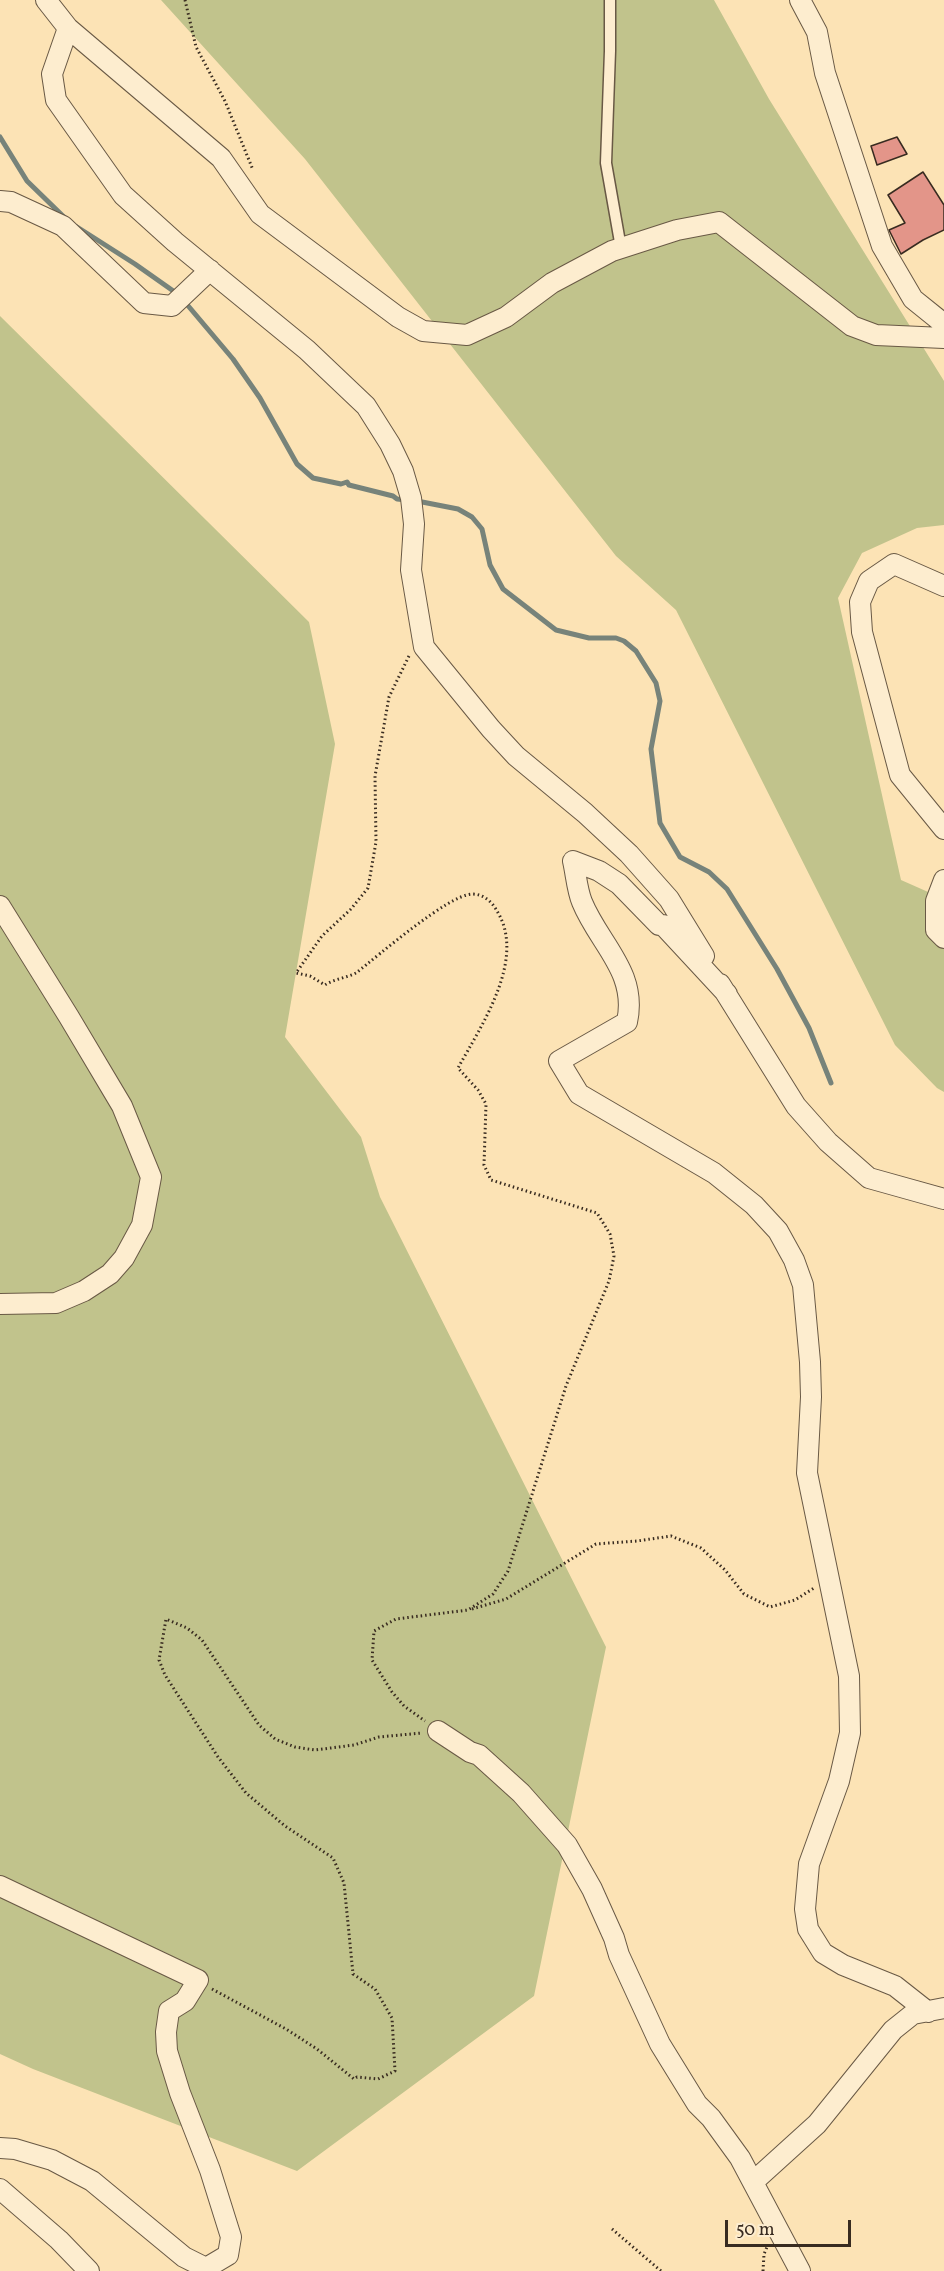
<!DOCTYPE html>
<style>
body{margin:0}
#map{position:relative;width:944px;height:2271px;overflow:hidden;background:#fce3b5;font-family:Vollkorn,serif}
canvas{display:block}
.scale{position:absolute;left:725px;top:2220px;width:126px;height:27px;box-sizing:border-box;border:3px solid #382b20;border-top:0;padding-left:8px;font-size:18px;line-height:21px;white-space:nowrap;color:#382b20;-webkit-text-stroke:4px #fdedcf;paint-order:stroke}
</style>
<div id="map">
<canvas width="944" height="2271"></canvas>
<div class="scale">50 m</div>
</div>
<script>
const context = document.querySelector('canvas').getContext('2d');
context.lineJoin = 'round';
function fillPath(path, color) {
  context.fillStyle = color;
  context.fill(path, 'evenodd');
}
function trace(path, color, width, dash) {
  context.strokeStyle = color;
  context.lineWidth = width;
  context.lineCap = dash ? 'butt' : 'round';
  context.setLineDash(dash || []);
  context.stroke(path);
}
const green = new Path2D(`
 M161,0H714L769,99L944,381V525L917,528L862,553L838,598L901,880L944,899V1092L937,1088L895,1045L676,610L616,556L305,159Z
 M0,316L309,622L335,744L285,1037L361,1137L380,1197L606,1647L534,1996L297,2171L33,2069L0,2054Z`);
const stream = new Path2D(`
 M0,137L27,181L65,218
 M77,227L135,264L179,295L233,359L260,398L297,464L313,478L341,484L347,482L349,485L393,496L397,499L407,500
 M417,501L458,509L472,517L482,529L490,565L503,589L556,630L589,638H616L624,641L636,651L656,683L660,701L651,749L660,823L680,857L709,872L727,889L777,969L809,1028L831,1083`);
const building = new Path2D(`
 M897,137L907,154L877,165L871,146Z
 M923,172L944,205V230L923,240L901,254L889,230L905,223L888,195Z`);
const path = new Path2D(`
 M185,0L196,47L225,101L253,170
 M409,656L389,697L375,776L376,842L368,888L351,909L322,936L296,973L310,976L325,985C334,979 346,978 356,973C379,955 448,895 472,894C484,894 492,902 497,911C527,959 481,1026 458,1068L478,1090L486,1104L484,1165L491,1180L597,1213L610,1234L614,1256L609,1281L566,1386L508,1571L493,1594L468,1610L396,1619L374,1631L372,1660L392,1692L404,1706L425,1721
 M472,1609L506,1599L596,1544L637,1541L671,1536L701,1548L725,1570L744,1594L770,1607L795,1600L814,1588
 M212,1989L286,2029L317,2049L354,2079L357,2077L378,2079L395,2071L392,2018L375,1989L353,1974L344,1883L333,1858L285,1826L246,1793L218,1757L165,1675L159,1660L166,1619L187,1628L202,1640L259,1725L275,1739L295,1747L315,1750L354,1745L379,1737L422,1733
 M612,2229L661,2271
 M763,2271L764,2254L767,2247`);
const lane = new Path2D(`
 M610,0V51L606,163L621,248`);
const street = new Path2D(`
 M46,0L68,28L221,158L260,214L398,317L423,331L467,335L506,317L552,283L612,251L677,230L719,222L852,326L876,335L944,338
 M800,0L817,32L825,73L882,246L913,299L944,324
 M68,28L52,74L56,100L123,195L175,242L307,350L366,406L390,444L403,471L411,498L414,524L411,570L424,647L491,729L516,756L585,813L629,854L669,899L704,956
 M0,201L11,202L63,226L144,303L172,306L210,270
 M944,586L894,564L869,581L860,602L862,632L900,775L944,829
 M944,880L936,901V930L944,938
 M0,906L69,1017L122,1106L151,1177L142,1225L124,1258L110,1274L84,1291L56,1303L0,1304
 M720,984L796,1106L828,1142L869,1178L944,1199
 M727,994L663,925H659L619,884L599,871L573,861C576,874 577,890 582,902C599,944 638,972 627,1022L559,1061L579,1094L714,1173L754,1205L778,1231L794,1260L803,1285L810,1362L811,1397L807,1473L849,1676L850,1733L839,1781L809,1864L805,1909L808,1929L823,1953L843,1965L895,1986L928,2012
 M438,1731L470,1752L479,1755L521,1793L567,1845L592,1889L614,1938L619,1955L660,2044L697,2104L711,2118L740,2158L800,2271
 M0,1886L198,1980L185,2001L169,2011L166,2032L167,2051L180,2093L210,2170L231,2237L228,2255L206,2268L184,2257L92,2181L52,2160L15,2149L0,2148
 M753,2182L817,2124L893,2030L913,2014L944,2008
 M0,2189L59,2240L89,2271`);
fillPath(green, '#c1c38c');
trace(stream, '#77837a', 5);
fillPath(building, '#e39589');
trace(building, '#382b20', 1.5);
trace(lane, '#695945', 13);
trace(street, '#695945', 22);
trace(path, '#382b20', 3, [1.5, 3]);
trace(lane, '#fdedcf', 10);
trace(street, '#fdedcf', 20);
</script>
